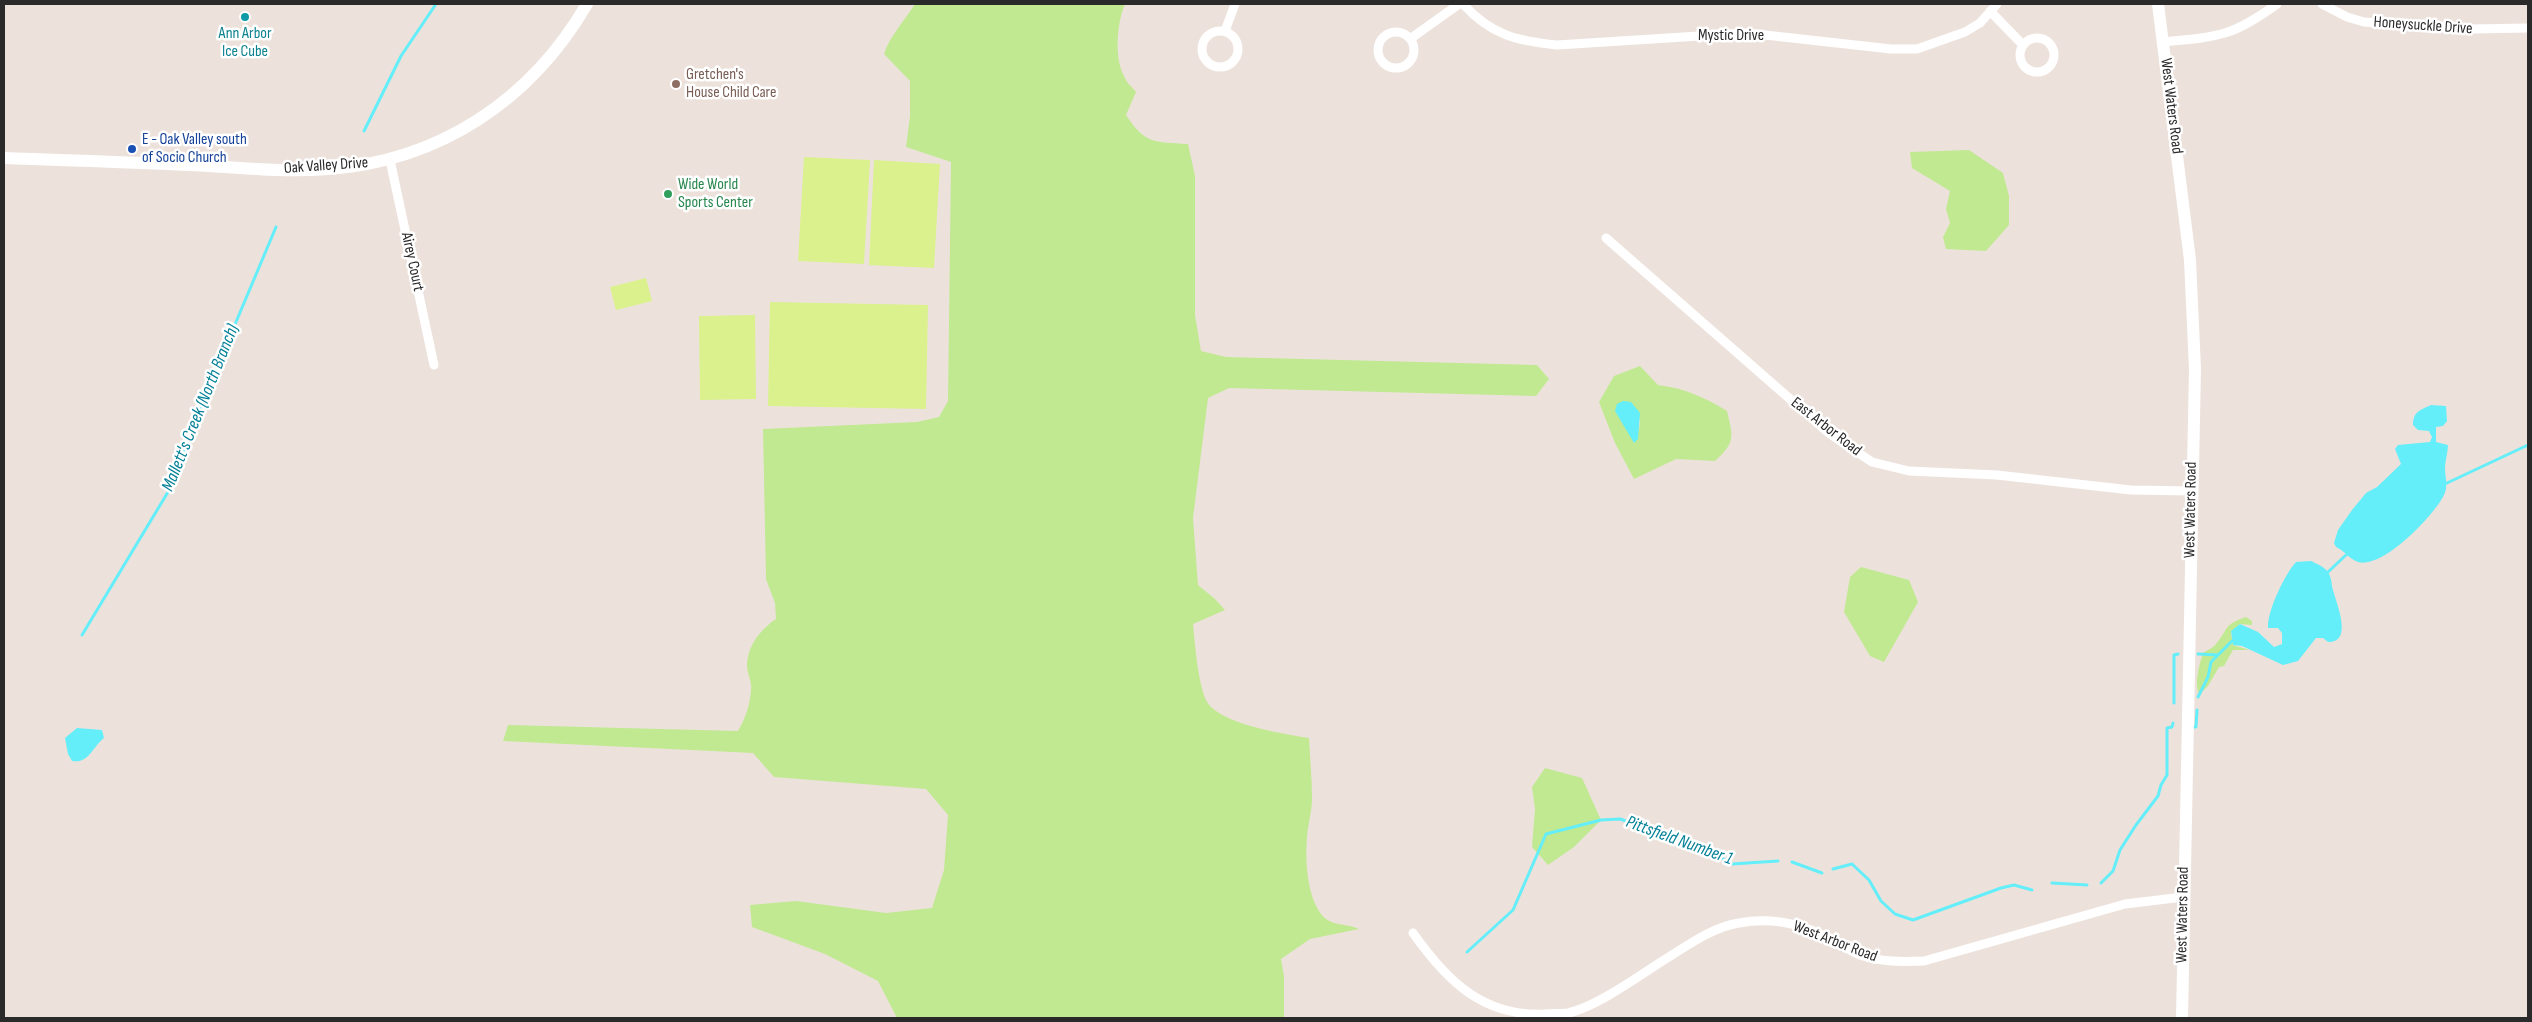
<!DOCTYPE html>
<style>
body{margin:0}
#map{position:relative;width:2532px;height:1022px;overflow:hidden;background:#ede2db;font-family:"Sofia Sans Condensed",sans-serif}
canvas{display:block}
.frame{position:absolute;inset:0;border:5px solid #2a2a2a;pointer-events:none}
</style>
<div id="map">
<canvas width="2532" height="1022"></canvas>
<div class="frame"></div>
</div>
<script>
const context = document.querySelector('canvas').getContext('2d');
context.lineJoin = 'round';
function fillPath(path, color) {
  context.fillStyle = color;
  context.fill(path, 'evenodd');
}
function trace(path, color, width, dash) {
  context.strokeStyle = color;
  context.lineWidth = width;
  context.lineCap = dash ? 'butt' : 'round';
  context.setLineDash(dash || []);
  context.stroke(path);
}
function drawText(font, color, halo, rows, align = 'center') {
  context.font = font + ' "Sofia Sans Condensed",sans-serif';
  context.lineWidth = 5;
  context.setLineDash([]);
  context.textBaseline = 'middle';
  context.strokeStyle = halo;
  context.fillStyle = color;
  for (const [text, x, y, turn = 0] of rows) {
    context.save();
    context.translate(x, y);
    context.rotate((+turn || 0) * Math.PI / 180);
    context.textAlign = isNaN(turn) ? turn : align;
    if (halo) context.strokeText(text, 0, 0);
    context.fillText(text, 0, 0);
    context.restore();
  }
}
const green = new Path2D(`
 M915,4H1125C1117,23 1114,57 1124,76C1126,82 1132,87 1136,92L1126,115C1145,144 1154,142 1188,144L1195,176V315L1201,351L1226,357L1537,365L1549,379L1536,396L1229,388L1208,398L1193,518L1198,585L1215,599L1225,610L1193,624C1195,645 1198,682 1206,700C1217,724 1285,734 1309,738C1310,758 1312,778 1312,799C1312,811 1308,824 1307,837C1305,860 1307,895 1321,914C1331,927 1347,923 1359,929L1310,939L1281,959L1284,976V1018H897L878,981L825,954L752,927L750,905L796,901L886,913L932,908L944,870L948,815L926,789L774,777L753,753L503,741L508,725L738,731C745,719 750,705 751,690C752,683 748,675 747,667C747,646 760,630 776,619L775,603L766,579L763,429L917,422L939,417L948,401L951,162L906,147L910,116V81L884,54C889,37 905,20 915,4Z
 M1969,150L2003,173L2009,196V225L1986,251L1946,249L1943,237L1950,223L1946,209L1950,191L1912,168L1910,152Z
 M1640,366L1658,385C1683,388 1705,397 1727,411C1733,437 1736,442 1715,461L1676,459L1634,479L1615,443L1599,402L1614,376ZM1631,402C1643,417 1642,427 1633,443Z
 M1861,567L1909,580L1918,602L1884,662L1870,656L1844,612L1850,577Z
 M2246,617L2252,621V625L2240,624L2231,632L2233,645L2249,650H2233L2224,666L2219,667L2208,686L2199,695C2194,682 2199,666 2203,653C2207,650 2213,648 2216,644C2229,629 2222,625 2246,617Z
 M1545,768L1582,778L1601,820L1574,847L1548,865L1532,847L1535,809L1532,787Z`);
const pitch = new Path2D(`
 M804,157L870,160L864,264L798,261Z
 M874,160L940,164L934,268L869,265Z
 M646,278L652,301L616,310L610,287Z
 M770,302L928,305L926,409L768,406Z
 M755,315L756,399L700,400L699,316Z`);
const water = new Path2D(`
 M1623,401L1631,402L1640,413L1638,439L1634,443L1615,411L1617,404Z
 M2431,405L2446,406L2447,421L2443,426L2436,427V442L2448,445C2448,453 2445,460 2445,468C2445,478 2449,487 2443,497C2432,517 2383,569 2358,562C2349,559 2344,550 2336,547L2334,543L2338,530L2352,510L2366,493L2377,487L2401,464L2395,449L2398,445L2430,442L2432,437L2429,431L2418,430L2413,425C2413,412 2420,410 2431,405Z
 M2311,561C2317,564 2323,566 2327,571C2332,577 2331,583 2333,590C2336,602 2354,643 2328,642L2323,638H2316L2298,661L2283,665L2242,646L2233,645L2231,631L2240,624L2258,632L2274,647L2282,644V633L2278,628H2268C2267,611 2285,574 2296,562Z
 M77,728L102,730L104,738C93,746 89,764 72,761L68,754L65,738Z`);
const stream = new Path2D(`
 M364,131L401,56L436,4
 M2447,483L2528,445
 M2328,572L2346,555
 M82,635L174,482L204,398L276,227
 M2198,654L2218,655
 M2198,697L2208,677L2211,662L2232,641
 M2174,703V655L2178,654
 M2194,727H2196L2197,710
 M1792,862L1822,873
 M1833,869L1852,864L1869,880L1881,901L1895,914L1913,920L2001,888L2014,885L2032,890
 M2052,883L2087,885
 M2101,883L2113,871L2120,850L2136,825L2158,796L2161,785L2167,775V728L2172,727L2173,723
 M1467,952L1513,910L1546,834L1601,820L1620,819L1706,849L1732,864L1778,861`);
const street = new Path2D(`
 M1463,4C1491,35 1517,41 1557,45L1747,33L1891,49H1917L1965,32L1980,23L1997,4
 M2322,4L2347,17L2364,22L2472,29L2528,28
 M1990,11L2023,45
 M1225,31L1235,4
 M1202 49a18 18 0 1 1 36 0a18 18 0 1 1-36 0Z
 M1378 50a18 18 0 1 1 36 0a18 18 0 1 1-36 0Z
 M2020 55a17 17 0 1 1 34 0a17 17 0 1 1-34 0Z
 M1410,39L1459,4
 M2163,42C2217,37 2232,37 2277,4
 M390,160L434,365
 M1606,238L1830,434L1872,462L1909,471L1997,475L2131,490L2192,491
 M1413,933C1447,981 1483,1017 1545,1014C1552,1013 1561,1014 1568,1013C1596,1007 1639,976 1664,960C1687,946 1712,927 1739,923C1772,917 1801,923 1830,939C1840,944 1850,951 1860,955C1881,962 1901,962 1924,961L2125,904L2183,897`);
const secondary = new Path2D(`
 M2158,4L2190,260L2195,369L2182,1018
 M4,158C65,160 127,162 189,165C235,167 281,173 328,169C440,161 531,100 587,4`);
const markers = [
 [245,17,5,"#0f9aa8"],
 [676,84,5,"#8d6e63"],
 [132,149,5,"#1a4fb4"],
 [668,194,5,"#2e9e5b"]
];
const streetNames = [
 ["Honeysuckle Drive",2423,26,4],
 ["Mystic Drive",1731,36],
 ["West Waters Road",2171,106,83],
 ["Oak Valley Drive",326,166,-4],
 ["Airey Court",412,262,78],
 ["East Arbor Road",1826,427,38],
 ["West Waters Road",2191,510,-89],
 ["West Waters Road",2183,915,-89],
 ["West Arbor Road",1835,942,21]
];
const cultureNames = [
 ["Ann Arbor",245,34],
 ["Ice Cube",245,52]
];
const educationNames = [
 ["Gretchen's",686,75],
 ["House Child Care",686,93]
];
const transitNames = [
 ["E - Oak Valley south",142,140],
 ["of Socio Church",142,158]
];
const leisureNames = [
 ["Wide World",678,185],
 ["Sports Center",678,203]
];
const waterNames = [
 ["Mallett's Creek (North Branch)",201,408,-68],
 ["Pittsfield Number 1",1679,841,20]
];
fillPath(green, '#c0e992');
fillPath(pitch, '#daf18d');
fillPath(water, '#64eef9');
trace(stream, '#64eef9', 3);
trace(street, '#fff', 9);
trace(secondary, '#fff', 12);
for (const [x, y, r, color] of markers) {
  const dot = new Path2D();
  dot.arc(x, y, r, 0, 2 * Math.PI);
  context.fillStyle = color;
  context.fill(dot);
  trace(dot, '#fff', 2);
}
drawText('16px', '#2a2a2a', '#fff', streetNames);
drawText('16px', '#0d838f', '#fff', cultureNames);
drawText('16px', '#785e54', '#fff', educationNames, 'left');
drawText('16px', '#164399', '#fff', transitNames, 'left');
drawText('16px', '#27864d', '#fff', leisureNames, 'left');
drawText('italic 18px', '#048197', '#fff', waterNames);
</script>
